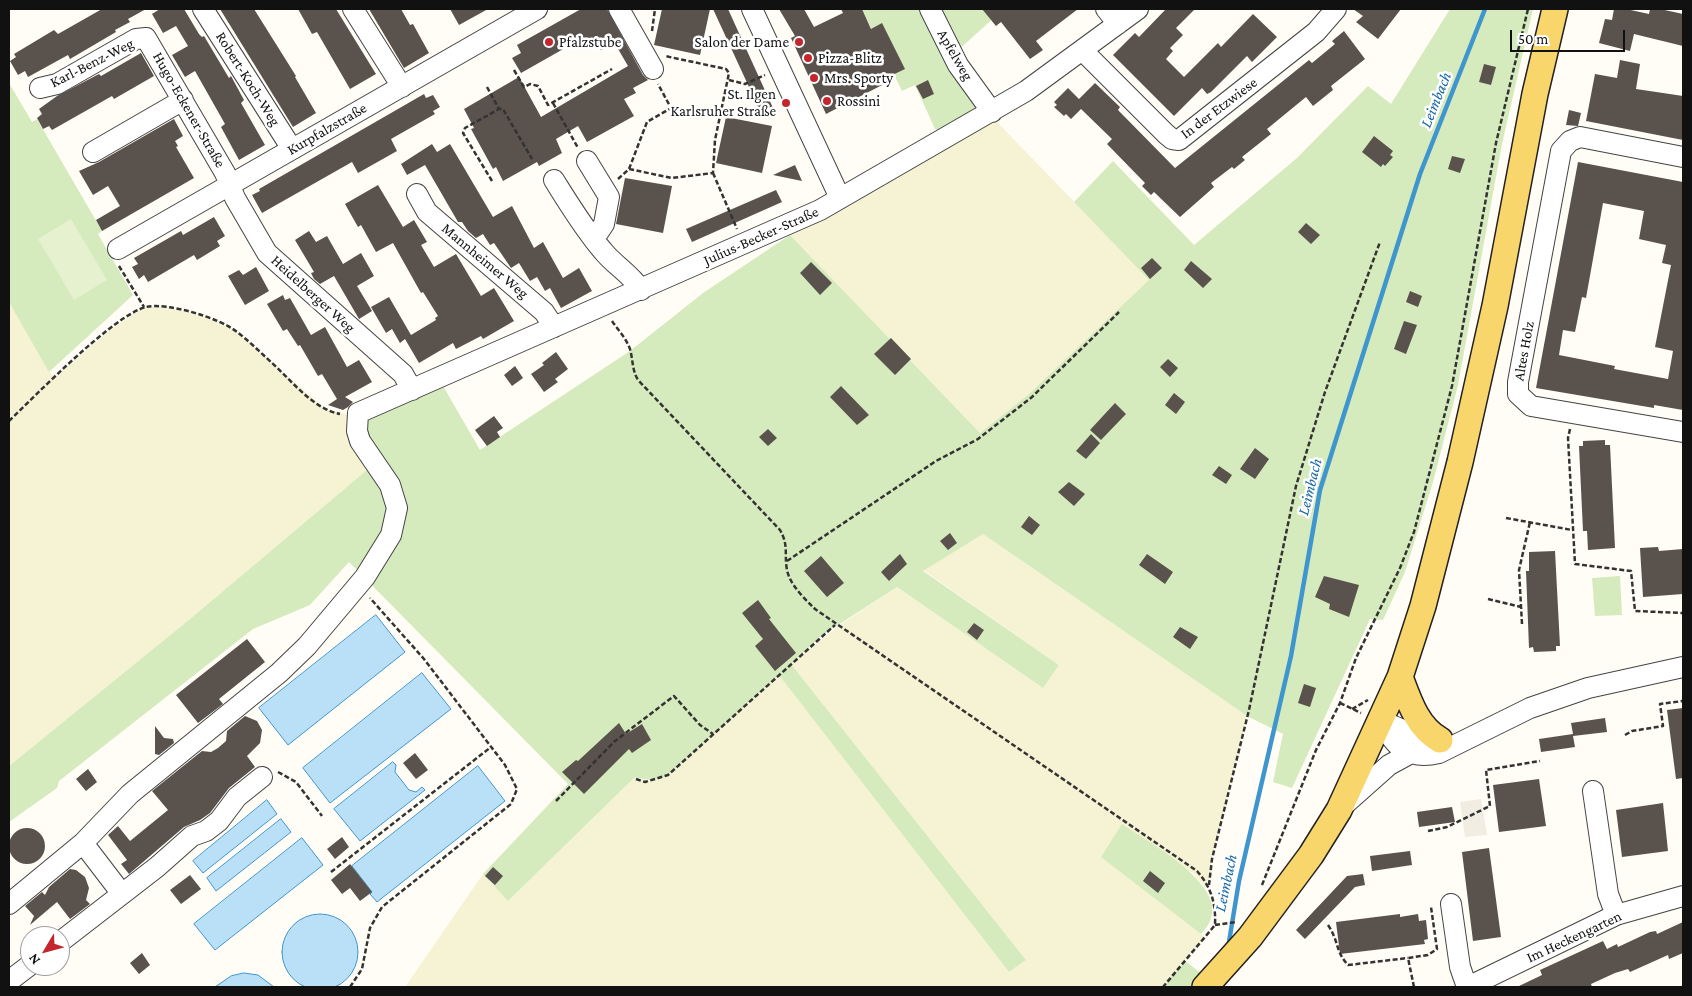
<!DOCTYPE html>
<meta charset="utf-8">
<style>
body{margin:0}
#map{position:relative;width:1692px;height:996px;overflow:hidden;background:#fffdf5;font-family:"Crimson Pro",serif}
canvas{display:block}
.frame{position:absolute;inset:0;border:10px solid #111;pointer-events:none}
.north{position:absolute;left:20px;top:926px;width:50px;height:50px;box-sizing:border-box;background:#fff;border:1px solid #a0a0a0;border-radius:50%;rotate:233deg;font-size:14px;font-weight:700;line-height:20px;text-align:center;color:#111}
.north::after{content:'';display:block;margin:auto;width:18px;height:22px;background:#c4262e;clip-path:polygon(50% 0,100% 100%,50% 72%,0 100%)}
.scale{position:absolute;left:1510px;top:30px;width:115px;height:22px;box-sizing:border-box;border:2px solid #111;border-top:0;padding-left:6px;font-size:15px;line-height:18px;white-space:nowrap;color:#111;-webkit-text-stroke:4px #fff;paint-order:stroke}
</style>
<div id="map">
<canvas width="1692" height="996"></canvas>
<div class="frame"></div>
<div class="north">N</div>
<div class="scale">50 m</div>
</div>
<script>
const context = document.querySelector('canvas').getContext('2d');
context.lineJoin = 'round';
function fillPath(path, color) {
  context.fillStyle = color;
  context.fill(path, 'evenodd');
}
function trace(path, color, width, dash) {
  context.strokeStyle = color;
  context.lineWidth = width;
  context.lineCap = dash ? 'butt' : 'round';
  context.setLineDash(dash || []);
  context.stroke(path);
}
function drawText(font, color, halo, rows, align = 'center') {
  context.font = font + ' "Crimson Pro",serif';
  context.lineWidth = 5;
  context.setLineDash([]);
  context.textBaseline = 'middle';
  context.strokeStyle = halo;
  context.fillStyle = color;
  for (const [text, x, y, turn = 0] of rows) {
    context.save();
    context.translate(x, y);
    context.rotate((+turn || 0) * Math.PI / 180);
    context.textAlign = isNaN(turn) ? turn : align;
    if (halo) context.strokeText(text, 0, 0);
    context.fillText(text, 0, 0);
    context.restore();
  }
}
const farmland = new Path2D(`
 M995,120L1150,280L1029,394L980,433L790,235Z
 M9,302L54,378L110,330L144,307L161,306L209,318L235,330L325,409L350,415L374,464L190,619L9,766Z
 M983,534L1247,716L1212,859L1209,885L1205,887L1192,872L1101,856L1205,937L1163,987H405L483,874L508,901L635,777L647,781L656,780L668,775L779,674L1009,972L1026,960L791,664L840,625L897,587L1043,688L1059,665L923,570Z`);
const green = new Path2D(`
 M862,9H992L997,15L955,53L981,106L938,130L935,129L915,85L902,91Z
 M1450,9H1533L1502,144L1458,385L1433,482L1405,572L1383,620L1370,619L1292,788L1273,782L1283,734L1247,716L983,534L923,571L1059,665L1043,688L897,587L821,636L791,664L1026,960L1009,972L779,675L668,775C655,781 648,781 635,777L508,901L483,874L568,784L349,562L310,605L253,629L59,781L57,788L9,822V766L190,619L374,464L357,423L439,379L480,450L630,351L703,293L790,235L980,433L1029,394L1149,280L1074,202L1113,161L1194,245L1297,158L1368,86L1391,104Z
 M9,83L32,122L37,119L102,231L98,234L133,295L49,372L9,302Z
 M1620,576L1622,615L1595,616L1592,578Z
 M1122,824C1146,841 1228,884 1210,921C1208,926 1204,930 1201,934L1101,857Z
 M1185,961L1205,976L1194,987H1163Z`);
const pitch = new Path2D(`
 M71,219L107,280L74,300L38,239Z`);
const plaza = new Path2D(`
 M1481,799L1487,835L1465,837L1460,802Z`);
const water = new Path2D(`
 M376,615L405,652L288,745L259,708Z
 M422,673L451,709L330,803L303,768Z
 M393,762L396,765L395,772L409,790L416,792L422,787L425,790L360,841L334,809Z
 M478,766L505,801L377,902L370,894L372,892L352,866Z
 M267,800L277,814L203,873L193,861Z
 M281,819L291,832L216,891L207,878Z
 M302,838L323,865L215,950L194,924Z
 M282 952a38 38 0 1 1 76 0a38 38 0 1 1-76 0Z
 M244,973L258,975L274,987H215L231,976Z`);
const stream = new Path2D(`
 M1228,948L1239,881L1291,656L1320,490L1420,174L1485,9`);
const building = new Path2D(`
 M102,9H146L128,19L130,22L115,30L116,32L70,59L68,55L28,77L25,71L18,75L10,61L16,57L14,54L54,30L58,34Z
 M160,9H184L199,34L202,37L204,36L229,78L231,76L244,100L241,103L265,145L239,160L221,127L225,124L195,71L185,77L172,55L188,46L176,26L163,33L152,14Z
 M220,9H254L296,76L295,77L316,113L293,127Z
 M298,9H336L376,74L350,89L317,32L312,34Z
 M369,9H401L410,25L413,24L429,53L404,68Z
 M450,9H488L459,25Z
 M581,9H607L643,75L648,80L633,88L636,93L624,99L634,116L587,142L578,126L556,139L562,153L539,166L537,162L503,181L496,167L493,169L471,129L474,128L464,109L519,77L541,117L628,66L614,42L601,50L597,43L587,49L581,39L521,73L512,58L521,53L517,45Z
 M662,9H710L700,55L654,45Z
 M713,9H728L773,108L761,113Z
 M779,9H804L814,27L843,13L841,9H862L871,29L882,23L905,69L884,79L886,83L826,114L791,38L795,36Z
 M982,9H1078L1036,41L1043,50L1030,59L1001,22L996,26Z
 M1166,9H1195L1176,28L1183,35L1170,48L1173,51L1166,59L1184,77L1218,43L1221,47L1253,14L1277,37L1252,62L1247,56L1211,92L1207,94L1202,88L1174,116L1113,55L1135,33L1139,37Z
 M1353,9H1401L1378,39L1356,22L1363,16Z
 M1614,9H1626L1649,14L1650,9H1660L1683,14V46L1634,34L1630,51L1599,43L1605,19L1612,20Z
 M1344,31L1365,59L1331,86L1333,90L1313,106L1306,97L1267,129L1271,134L1242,157L1245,160L1234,169L1232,167L1211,183L1214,187L1180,217L1154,192L1151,195L1142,186L1145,183L1107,144L1112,139L1081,109L1071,119L1066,114L1064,116L1054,107L1057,105L1054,102L1068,88L1079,99L1095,83L1120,107L1118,110L1175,168L1309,60L1312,63L1335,44L1332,41Z
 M141,53L154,76L114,99L112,96L52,130L49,126L43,129L37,118L42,114L39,109L57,96L99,74L101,76Z
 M1620,60L1640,64L1636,89L1683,96V140L1586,121L1595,74L1617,78Z
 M1484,64L1496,67L1491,85L1479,82Z
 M928,80L934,94L923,99L916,86Z
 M424,94L426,98L433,95L440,107L433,111L435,114L391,139L397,151L358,173L352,162L262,213L252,195L260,191L259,189Z
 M1569,110L1581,113L1578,126L1566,125Z
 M726,117L772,126L762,173L716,163Z
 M174,119L183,136L175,141L178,146L176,147L194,178L102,231L96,220L120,206L108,186L93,195L79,171L99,162Z
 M1374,136L1393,151L1390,155L1393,157L1385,166L1383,164L1381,167L1362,152Z
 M432,144L437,152L450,144L493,217L512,206L534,248L543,242L563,278L579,268L592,291L561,308L550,288L545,291L537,277L530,281L519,263L511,268L494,243L490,245L483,234L476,238L468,231L462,222H458L425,165L407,175L401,164Z
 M1452,156L1465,159L1460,173L1448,169Z
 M1578,162L1683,182V410L1654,405V408L1536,388ZM1603,203L1644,211L1639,239L1666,245L1662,263L1671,265L1655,347L1673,351L1668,379L1614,369L1615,366L1559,355L1563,330L1575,332L1582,297L1586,298Z
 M795,165L802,181L773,175Z
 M625,178L672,186L663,233L616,224Z
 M378,185L403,227L414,220L427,242L421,245L434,267L456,254L481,296L494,288L514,321L483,339L481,336L456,349L453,343L419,363L405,339L400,343L392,329L386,333L371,307L389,297L411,335L436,320L435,318L438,316L423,292L421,293L393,243L376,252L361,225L358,227L345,204Z
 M776,190L782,202L692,242L686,229Z
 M214,217L225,236L217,241L220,246L197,260L194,255L148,282L144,275L139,279L132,267L138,264L134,258L181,231L183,235Z
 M1306,223L1320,235L1311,244L1298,232Z
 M309,231L316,242L327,236L343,264L361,253L374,276L357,286L372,311L359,319L334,276L320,284L314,279L311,273L314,272L295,240Z
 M1152,258L1162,268L1150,279L1141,268Z
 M1191,261L1212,279L1203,288L1184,270Z
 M811,262L832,283L820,295L800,273Z
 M256,267L269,291L245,305L228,276L239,270L243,275Z
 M1410,291L1422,296L1418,307L1406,302Z
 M283,295L285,300L290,298L311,335L325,327L347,367L359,360L372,382L345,397L353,402L348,407L343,410L328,405L337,399L322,374L318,376L300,345L298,346L287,329L283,331L267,304Z
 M1404,321L1417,325L1406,354L1394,349Z
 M891,338L911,359L895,375L874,354Z
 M556,352L568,369L555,379L558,382L544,392L531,374L544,365L542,363Z
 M1168,359L1178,368L1170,377L1160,367Z
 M515,366L523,378L512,386L504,375Z
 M841,386L869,415L857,425L830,397Z
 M1174,393L1185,402L1176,414L1165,405Z
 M1115,403L1126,414L1101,440L1090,430Z
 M494,416L503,428L497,432L500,437L487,446L475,430Z
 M768,429L777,438L768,446L759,437Z
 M1091,434L1100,443L1086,459L1076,451Z
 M1605,440V445H1610L1615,548L1588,550L1587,531H1583L1579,446H1583V441Z
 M1255,448L1269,459L1255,479L1240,469Z
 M1219,466L1232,475L1226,484L1212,475Z
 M1069,482L1085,494L1074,506L1058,492Z
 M1029,516L1040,525L1032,535L1021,527Z
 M950,533L957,543L948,550L940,541Z
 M1658,547L1659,551L1683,549V594L1643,597L1640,548Z
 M1555,551L1560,646H1556V651L1534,652L1533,647L1529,648L1526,571H1529V552Z
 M900,554L907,564L889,581L881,572Z
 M1147,554L1173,572L1165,584L1139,565Z
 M821,556L844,583L827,597L804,571Z
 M1324,576L1359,585L1349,617L1329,609L1330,604L1315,597Z
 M758,600L771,618L769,619L796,653L775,671L755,646L763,639L742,613Z
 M974,623L984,630L977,640L967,632Z
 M1180,627L1198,637L1190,649L1173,637Z
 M247,639L265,662L219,699L223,704L198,723L176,695Z
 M1304,684L1316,688L1310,707L1298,703Z
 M1683,708V778L1676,779L1667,710Z
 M245,716L257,721L262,730L260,743L247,756L255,767L229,788L210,813L200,820L184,827L129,874L121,864L127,860L108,835L118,826L130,841L168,810L152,791L202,751L211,752L218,748L226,741L227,731Z
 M1605,718L1607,732L1573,736L1575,747L1541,752L1539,739L1573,734L1571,723Z
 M619,723L626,734L642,724L651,740L632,753L629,749L584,794L562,772L576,760L578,761Z
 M155,726L164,738L173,739L174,743L159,755L155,754Z
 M415,753L428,770L416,779L403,763Z
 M88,769L97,782L86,791L76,779Z
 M1539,779L1546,826L1499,832L1493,785Z
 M1663,803L1668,851L1622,857L1616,810Z
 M1452,807L1455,822L1419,827L1417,812Z
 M9 846a18 18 0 1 1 36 0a18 18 0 1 1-36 0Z
 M342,837L349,847L335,859L327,849Z
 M1489,848L1501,937L1473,941L1462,852Z
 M1410,851L1412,865L1372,871L1370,856Z
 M350,864L372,892L360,901L350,888L342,894L331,880Z
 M493,867L503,876L495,885L485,876Z
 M70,869L76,870L85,877L89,888L86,900L90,904L70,919L57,902L30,925L34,916L25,906L42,892L45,895L49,887Z
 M1150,871L1165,883L1158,893L1143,881Z
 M1363,874L1365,885L1355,887L1305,939L1296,930L1347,876Z
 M190,875L201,889L181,904L170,890Z
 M1400,914V917L1418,914L1419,921L1426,920L1428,939L1424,940L1425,944L1340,954L1336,922Z
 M1683,922V953L1669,959L1668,955L1630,972L1628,969L1615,973L1591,984L1592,987H1517L1542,975L1540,970L1603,941L1607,949L1617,944L1618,947L1650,932L1656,931L1657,934Z
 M142,953L150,965L139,974L130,963Z`);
const path = new Path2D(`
 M652,31L655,9
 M514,70L524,87L530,84L538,86L548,105L612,69
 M729,80L745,84L765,75
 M487,87L499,109H503L532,159
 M553,103L578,148
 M629,169L647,122L671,108L658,84
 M713,173L737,229
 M618,179L629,169L672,178L713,173L715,140L729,73L726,69L665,56
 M492,181L463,133L465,128L499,109
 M119,266L144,307
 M612,321C618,330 626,338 630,349C633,360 632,370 638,380L780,530C789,546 784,554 787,570C790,585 804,598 815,609L1197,871C1211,887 1216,903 1215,925L1163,987
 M9,421C36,395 114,315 146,307C167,302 220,318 237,332C249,341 260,352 271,362C291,380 313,409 340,414
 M1570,429L1568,438L1575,564L1631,571L1635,611L1683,613
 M1506,518L1572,530
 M787,561L936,461L978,439L1032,397L1119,312
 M1488,599L1521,607
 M1522,624L1519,570L1530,522
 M1340,703L1361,713
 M1352,709L1368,700
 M1625,735L1632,731L1663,726L1660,704L1683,701
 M278,772L296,782L322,816
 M636,779L645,782L668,775L835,625
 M556,801L615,741L674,696L700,725L713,734
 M1428,831L1447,827L1490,806L1486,770L1540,761
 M331,872L491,747
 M1209,885L1212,859L1249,710L1296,486L1325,392L1380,242
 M1262,885L1316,750L1340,703L1356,658L1400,568L1414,532L1452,386L1496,143L1528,9
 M1215,925L1236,922
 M1328,925C1339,941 1335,951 1348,965L1408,958
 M350,987L362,969L370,928L382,907L511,804L517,789L505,765L424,659L370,598
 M1414,987L1408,958L1428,955L1437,949L1431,907`);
const minor = new Path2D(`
 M203,9L292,149
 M353,9L402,87
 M619,9L653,69
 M752,9L840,198
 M930,9L958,65L992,112
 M1106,9L1118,24
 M1083,51L1166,134L1172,139L1179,140L1316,32L1336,9
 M40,88L57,84L136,39L146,38L225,173L235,198L267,253L403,374L412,390
 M93,152L183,100
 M1683,157L1580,137L1570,141L1561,151L1518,382V394L1531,406L1683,432
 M587,161L609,197L604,224L594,239
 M554,180C569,204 584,229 603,251C614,265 631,274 641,290
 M417,194L427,212L544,312L554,327
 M118,249L537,9
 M1382,721C1394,748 1409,760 1439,753L1530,708L1588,688L1683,667
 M1382,721L1417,736L1441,740
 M1593,791L1608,894L1616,915
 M1344,805L1389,765L1411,753
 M83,843L122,894
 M9,904L83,843L130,794L279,673L307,646L365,577L391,535L397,508L390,485L360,441L357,431L358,413L820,210L1026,91L1138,9
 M1451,904L1460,967L1467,987
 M60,942L157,867L192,836L206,831L219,821L237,797L262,777
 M9,981L30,965
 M1468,987L1616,915L1683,896`);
const major = new Path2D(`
 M1400,677C1409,701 1417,727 1440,740
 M1205,987L1250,937L1311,855L1339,810L1400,677L1423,606L1460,462L1495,306L1535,94L1555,9`);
const markers = [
 [549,42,5,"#c4262e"],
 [799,42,5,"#c4262e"],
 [808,58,5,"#c4262e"],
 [814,78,5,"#c4262e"],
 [827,101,5,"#c4262e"],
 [786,103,5,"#c4262e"]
];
const poiNames = [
 ["Pfalzstube",559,42],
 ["Salon der Dame",789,42,"right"],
 ["Pizza-Blitz",818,58],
 ["Mrs. Sporty",824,78],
 ["St. Ilgen",776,94,"right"],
 ["Karlsruher Straße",776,111,"right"],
 ["Rossini",837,101]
];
const streetNames = [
 ["Apfelweg",955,55,60],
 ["Karl-Benz-Weg",92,63,-27],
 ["Robert-Koch-Weg",248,79,58],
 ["In der Etzwiese",1219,108,-37],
 ["Hugo-Eckener-Straße",189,110,60],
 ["Kurpfalzstraße",327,129,-30],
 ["Julius-Becker-Straße",761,236,-24],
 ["Mannheimer Weg",485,261,40],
 ["Heidelberger Weg",313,294,42],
 ["Altes Holz",1524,351,-80],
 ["Im Heckengarten",1574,937,-25]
];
const waterNames = [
 ["Leimbach",1436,100,-68],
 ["Leimbach",1310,487,-76],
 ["Leimbach",1226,883,-78]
];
fillPath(farmland, '#f6f3d4');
fillPath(green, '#d5ebbd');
fillPath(pitch, '#e6f2cf');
fillPath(plaza, '#f1ede2');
fillPath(water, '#b9e0f7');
trace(water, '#3f96cf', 1);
trace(stream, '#3f96cf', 4.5);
fillPath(building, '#5a524d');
trace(minor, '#444', 22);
trace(major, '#222', 28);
trace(path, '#333', 2.5, [5, 2.5]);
trace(minor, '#fff', 20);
trace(major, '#f9d66b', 25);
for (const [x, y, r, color] of markers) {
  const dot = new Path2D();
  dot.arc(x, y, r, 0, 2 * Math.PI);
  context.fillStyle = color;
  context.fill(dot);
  trace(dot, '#fff', 2);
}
drawText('15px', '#111', '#fff', poiNames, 'left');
drawText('15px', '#111', '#fff', streetNames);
drawText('italic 16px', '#1768a6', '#fff', waterNames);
</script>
